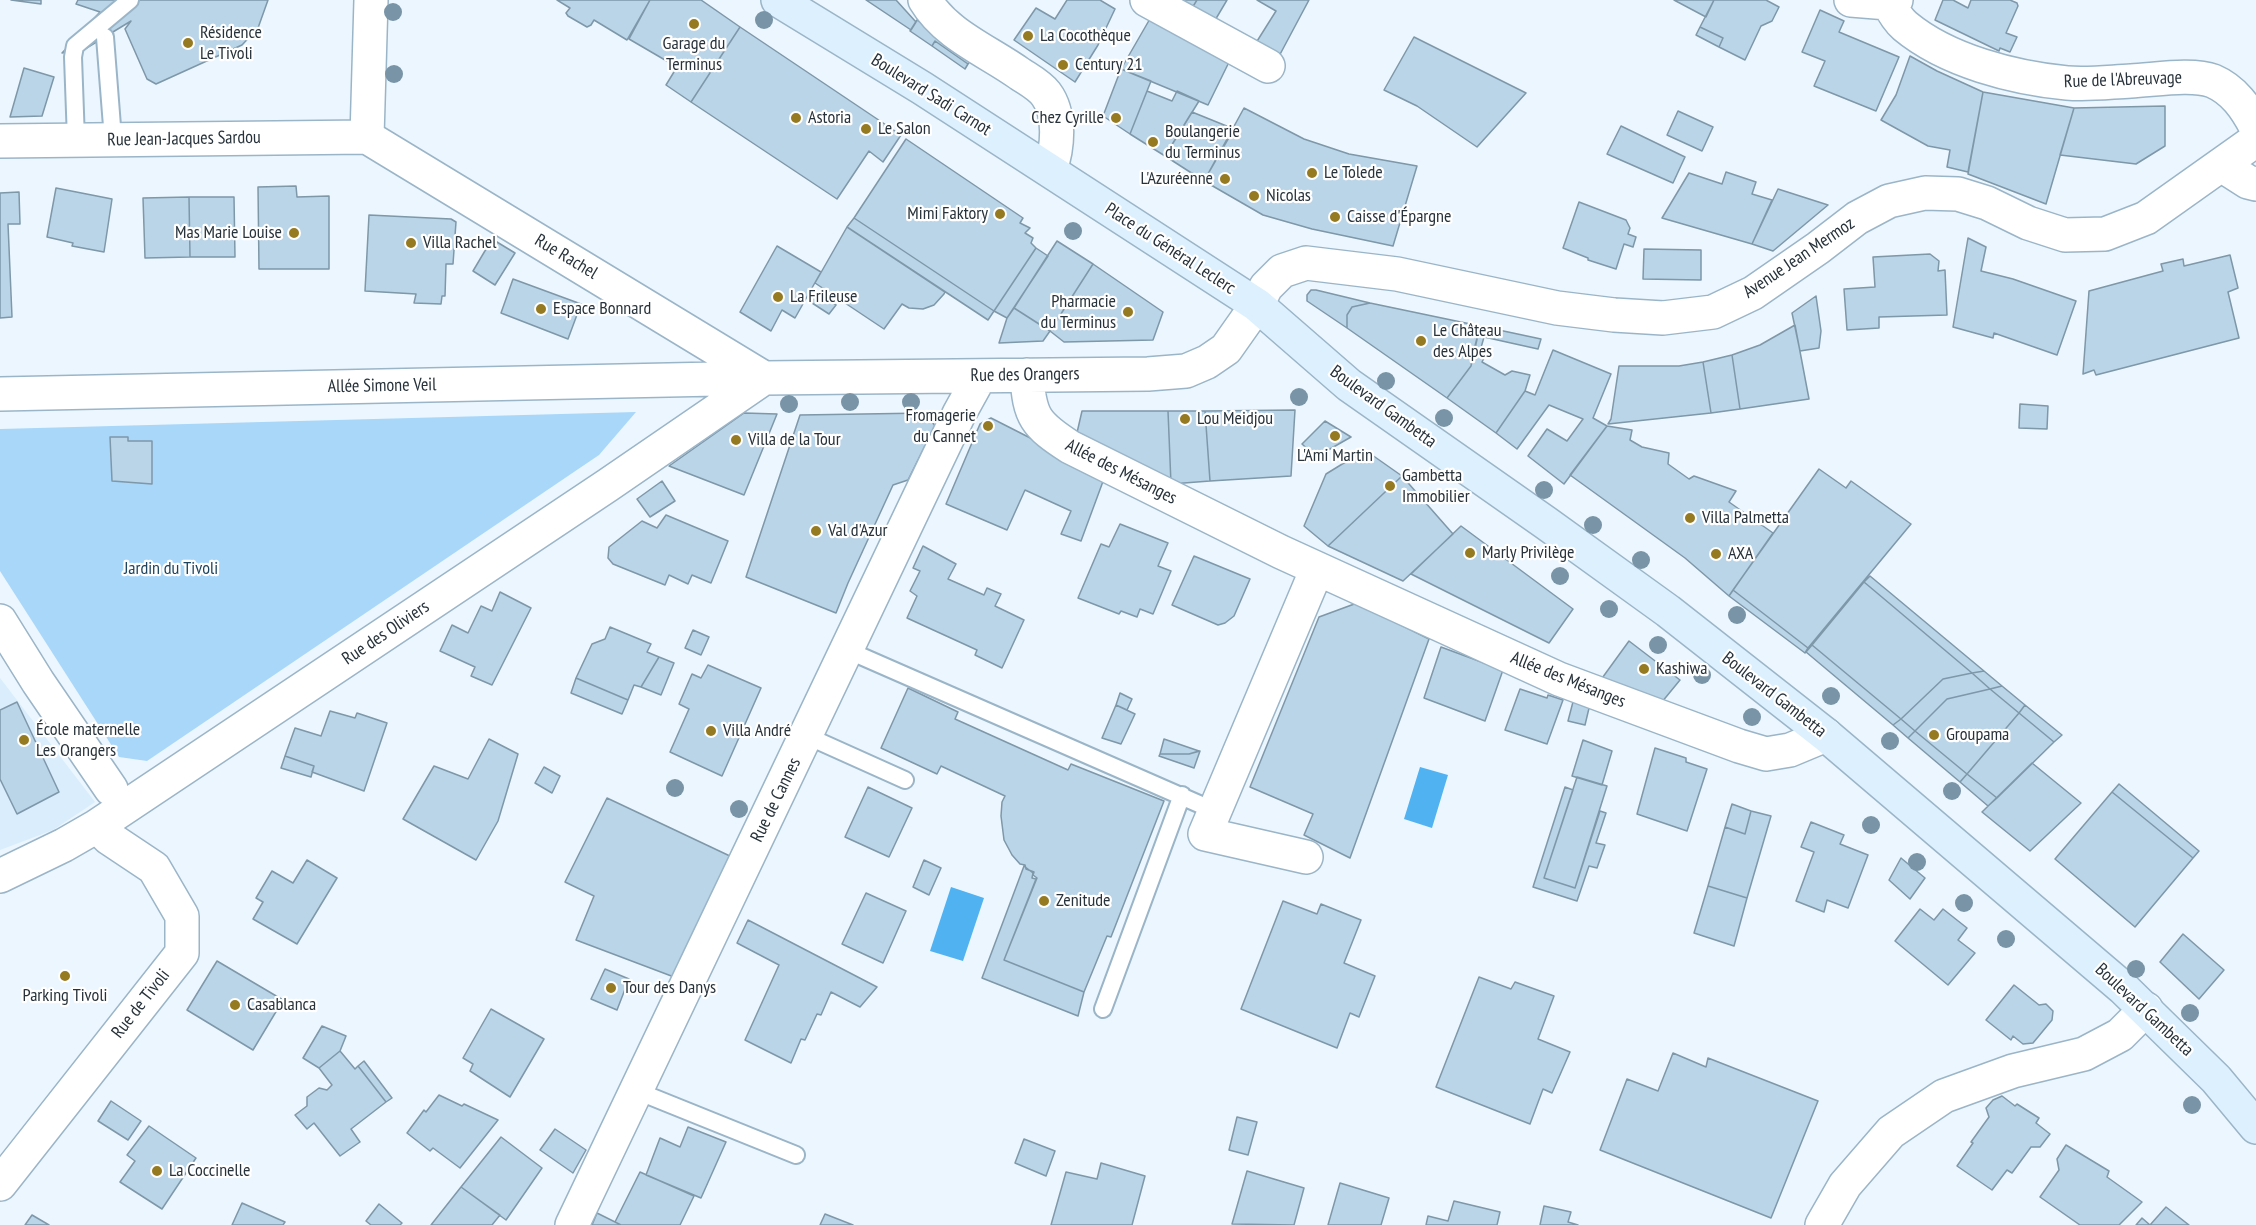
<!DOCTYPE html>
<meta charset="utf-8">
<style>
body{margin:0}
canvas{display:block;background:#ebf6fe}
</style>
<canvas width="2256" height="1225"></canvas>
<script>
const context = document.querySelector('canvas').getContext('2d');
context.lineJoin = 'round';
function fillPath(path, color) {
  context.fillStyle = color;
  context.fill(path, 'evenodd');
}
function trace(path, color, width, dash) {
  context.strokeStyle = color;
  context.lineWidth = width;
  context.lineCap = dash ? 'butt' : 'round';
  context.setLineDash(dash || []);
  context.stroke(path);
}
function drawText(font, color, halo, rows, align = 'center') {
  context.font = font + ' "PT Sans Narrow",sans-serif';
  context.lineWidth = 4.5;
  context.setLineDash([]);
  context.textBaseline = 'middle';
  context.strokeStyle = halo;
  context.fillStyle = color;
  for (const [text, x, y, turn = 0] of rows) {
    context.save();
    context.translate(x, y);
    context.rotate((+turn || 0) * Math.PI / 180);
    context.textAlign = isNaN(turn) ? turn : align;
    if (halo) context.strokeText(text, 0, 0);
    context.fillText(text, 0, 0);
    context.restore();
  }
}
const built = new Path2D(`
 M0,678L95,802L53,830L0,850Z`);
const green = new Path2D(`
 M636,412L599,455L147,761L119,757L0,571V429Z`);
const water = new Path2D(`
 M1420,767L1448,775L1432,828L1404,819Z
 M951,887L984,898L963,961L930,951Z`);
const building = new Path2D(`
 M11,0H41V4Z
 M78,0H268L258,28L242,45L156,84L147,79L125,29L131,21L80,52V50L62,53L100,12L76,4Z
 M557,0H650L627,40L594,20L591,25L587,27L568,16L566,13L570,8Z
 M650,0H701L740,27L691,102L666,85L677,67L629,39Z
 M866,0H896L916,22L911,30Z
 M1067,0H1100L1115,9L1098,45L1075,82L1014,40L1036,8L1055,19Z
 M1178,0H1197L1192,8Z
 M1197,0H1227L1214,22L1192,8Z
 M1257,0H1309L1277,60L1254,46L1276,11Z
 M1674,0H1714L1706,17Z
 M1714,0H1766L1779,7L1772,21L1761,26L1745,60L1719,47L1723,38L1700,27Z
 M1943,0H1953L1968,8L1971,0H2010L2017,3L2018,6L2006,33L2017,37L2010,52L2000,48L1999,51L1935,20Z
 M1820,10L1844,21L1839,32L1899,57L1876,111L1814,86L1825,61L1802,52Z
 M1151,17L1232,56L1208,105L1121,69Z
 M917,20L973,57L968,64L935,41L932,46L910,31Z
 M740,27L901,135L883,162L869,151L837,199L691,102Z
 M1700,27L1723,38L1719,47L1696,35Z
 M1414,37L1526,93L1477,147L1417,106L1384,90Z
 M935,41L968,64L965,69L932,46Z
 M1910,56L1937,71L1983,92L1968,172L1947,167L1950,150L1928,146L1881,120L1896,95Z
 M24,68L54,77L42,116L10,117Z
 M1121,69L1151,81L1130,134L1103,116Z
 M1147,91L1172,101L1177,91L1199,101L1165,156L1130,134Z
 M1983,92L2074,108L2046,204L1968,174Z
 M2165,106V146L2136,164L2060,155L2074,108Z
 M1244,108L1304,139L1349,154L1417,166L1393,246L1312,229L1263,215L1204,181Z
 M1678,111L1713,127L1702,151L1667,135Z
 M1192,112L1234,129L1204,181L1165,156Z
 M1621,126L1685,157L1673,183L1607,154Z
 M906,139L1023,218L1020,223L1030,228L1025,233L1033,238L1031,243L1036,248L994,311L854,218Z
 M1726,172L1756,182L1752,194L1772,200L1752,244L1662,218L1689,173L1722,184Z
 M296,186L297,197L329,196V269H259L258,187Z
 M56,188L112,199L104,252L72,246L73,243L47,237Z
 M1778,189L1828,205L1773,251L1752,244Z
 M19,192L20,224H8L12,317L0,318V193Z
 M189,197H234L235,257H190Z
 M189,197L190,257L145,258L143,198Z
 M1579,202L1626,220L1630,228L1628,234L1636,237L1633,247L1624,244L1616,269L1588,260V258L1563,248Z
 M369,215L451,219L456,222L453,264H446L445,296H442L441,304L414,303L416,294L365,291Z
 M854,218L994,311L988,320L847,227Z
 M847,227L945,292L944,294L934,305L923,309L909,308L902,304L884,329L815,283Z
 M1968,238L1986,247L1981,271L2013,279L2076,301L2057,355L1994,333L1993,338L1953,327Z
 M492,239L515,253L495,285L473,271Z
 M1057,241L1093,264L1050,331L1014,308Z
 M777,246L821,272L795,318L782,310L771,331L740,312Z
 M1036,248L1048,256L1007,318L994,311Z
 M1644,249L1701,250V280L1643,279Z
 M1930,254L1939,261L1938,271L1945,270L1947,315L1879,317V328L1847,330L1844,289L1875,287L1873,257Z
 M2230,255L2238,288L2228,292L2239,338L2096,375L2094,370L2083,374L2089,291L2163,271L2161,264L2183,259L2184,266Z
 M1093,264L1163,312L1153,340L1064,342L1050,331Z
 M513,279L581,304L568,339L501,313Z
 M1311,290H1316L1370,303L1352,307L1347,315V328L1307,301V295Z
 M816,292L836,305L829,314L809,301Z
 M1816,296L1821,331L1819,348L1800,351L1792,313Z
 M1370,303L1480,326L1471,366L1447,398L1347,328V315L1352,307Z
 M1014,308L1050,331L1043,341L999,343L1007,318Z
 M1795,325L1809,399L1740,409L1732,355L1760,345Z
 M1480,326L1541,339L1538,349L1484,337L1479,355L1473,354Z
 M1553,350L1611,374L1593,418L1607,426L1564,484L1528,456L1547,429L1567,441L1583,419L1549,405L1517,449L1496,433L1525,391L1535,395Z
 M1473,354L1485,356L1482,362L1505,375L1512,371L1530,375L1525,391L1496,433L1447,398L1471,366Z
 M1732,355L1740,409L1711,413L1703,362Z
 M1703,362L1711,413L1608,424L1611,419L1619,366H1679Z
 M2020,404L2048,406L2047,429L2019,428Z
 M1295,410L1291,476L1210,481L1205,411Z
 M1082,411H1168L1171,484L1076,437Z
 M1168,411H1205L1210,481L1171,484Z
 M744,413L777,414L744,495L669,466Z
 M926,413L935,426L908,480L893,485L848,583L836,613L746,577L800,415Z
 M991,418L1105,476L1081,541L1061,534L1071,511L1025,490L1007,530L946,504L980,424Z
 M1325,421L1351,437L1316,457L1302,444Z
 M1607,426L1632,430L1630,440L1642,447L1669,453L1668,464L1689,479L1694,476L1736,491L1729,502L1773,533L1729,596L1685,558L1570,475Z
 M110,437H128V441H152V484L112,481Z
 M1365,450L1402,476L1328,546L1304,526L1326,474Z
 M1819,469L1846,488L1851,481L1911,524L1808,648L1733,590Z
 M1402,476L1453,534L1403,581L1328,546Z
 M662,481L675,501L650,517L637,499Z
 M666,515L728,541L711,583L692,575L688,584L669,575L665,585L613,564L608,558L609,547L642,521L657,528Z
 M1120,524L1168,543L1158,566L1171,571L1153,614L1140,609L1137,617L1121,611L1119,614L1078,598L1101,544L1109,547Z
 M1461,526L1573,609L1549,643L1411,574Z
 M923,546L956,564L948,579L984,595L987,588L1001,594L995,606L1024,620L1002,668L975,655L977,650L907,618L917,596L910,591L920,571L913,568Z
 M1194,556L1250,579L1234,616L1225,623L1218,625L1172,605Z
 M1870,576L1984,671L1972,673L1864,582Z
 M1864,582L1972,673L1943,679L1901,719L1812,645Z
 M1733,590L1808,648L1805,653L1729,596Z
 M500,592L531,608L492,685L471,676L475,667L440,651L452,625L468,633L481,606L492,611Z
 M1357,603L1429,639L1350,858L1304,835L1313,814L1250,787L1319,617Z
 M610,627L651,644L647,652L659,657L641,687L634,685L628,700L576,678L592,644L605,639Z
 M693,630L709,637L701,655L685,648Z
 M1629,641L1680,680L1657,708L1600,681Z
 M1812,645L1901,719L1893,725L1806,652Z
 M1441,647L1503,670L1485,721L1424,698Z
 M659,657L674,663L661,695L641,687Z
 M708,665L761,688L722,776L670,752L689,709L679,704L692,674L701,678Z
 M1984,671L2002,686L1990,689L1972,673Z
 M1972,673L1990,689L1947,699L1915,731L1901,719L1943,679Z
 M576,678L628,700L622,714L571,693Z
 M2002,686L2025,705L2019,713L1990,689Z
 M908,688L958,712L955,719L1068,770L1071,764L1164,801L1111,937L1107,936L1084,992L1004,960L1037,878L1033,875L1034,872L1026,869L1025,865L1020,864L1012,855L1004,840L1001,816L1002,802L1005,796L941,766L937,774L881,748Z
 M1520,689L1547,698L1548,695L1563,700L1547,744L1505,730Z
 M1990,689L2019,713L1967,774L1915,731L1947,699Z
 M1120,693L1132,699L1127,710L1116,705Z
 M1574,698L1590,704L1585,725L1568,721Z
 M17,702L59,792L17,814L0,779V710Z
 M1116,705L1135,714L1121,744L1102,738Z
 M2025,705L2062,735L2054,742L2019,713Z
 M330,711L355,718L357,713L387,723L364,791L312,772L314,766L285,756L295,728L321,736Z
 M2019,713L2054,742L1997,798L1967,774Z
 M1901,719L1915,731L1908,738L1893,725Z
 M1915,731L1967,774L1960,782L1908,738Z
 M489,739L518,754L498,821L476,860L403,819L434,766L468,779Z
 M1164,739L1199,751L1189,754H1160Z
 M1583,740L1612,751L1602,785L1572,776Z
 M1655,748L1686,758V762L1707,769L1687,831L1637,814Z
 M1200,751L1194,768L1159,756L1160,754H1189Z
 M285,756L314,766L311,777L281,768Z
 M2032,763L2081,803L2030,851L1982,812Z
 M544,767L560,776L552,793L535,783Z
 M1967,774L1997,798L1988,806L1960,782Z
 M1577,777L1607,786L1575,888L1544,878Z
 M2119,784L2199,851L2193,858L2112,792Z
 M868,787L912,808L889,857L845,837Z
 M1565,787L1573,790L1544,878L1575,888L1600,811L1606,813L1596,843L1605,845L1597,868L1589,866L1577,901L1533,887Z
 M2112,792L2193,858L2135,927L2055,859Z
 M607,798L732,857L674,977L576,940L594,896L565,882Z
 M1732,804L1751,811L1745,834L1725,827Z
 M1751,811L1771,816L1747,898L1708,886L1725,827L1745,834Z
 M1811,822L1844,835L1840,844L1868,855L1848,908L1827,900L1824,912L1796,901L1814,852L1801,847Z
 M1901,858L1925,878L1910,899L1889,880Z
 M307,860L337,878L297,944L253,919L263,902L256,898L272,871L293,883Z
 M924,860L941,868L929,895L913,887Z
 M1024,866L1033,873L1032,878L1036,879L1004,960L1084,992L1078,1016L982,978Z
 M1708,886L1747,898L1734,946L1694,933Z
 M866,893L906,911L883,963L842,944Z
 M1283,901L1317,914L1321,904L1361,920L1344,963L1375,976L1359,1017L1350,1013L1337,1048L1241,1009Z
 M1920,909L1934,920L1943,909L1967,928L1958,940L1975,953L1948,985L1895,941Z
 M748,920L877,987L860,1007L831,992L821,1015L817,1014L805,1040L801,1039L791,1063L745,1040L779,965L737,943Z
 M2183,934L2224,970L2199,999L2160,962Z
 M217,961L283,1000L253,1050L187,1010Z
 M605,969L629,979L617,1010L591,999Z
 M1479,977L1511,989L1515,982L1554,996L1538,1039L1570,1052L1552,1093L1543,1089L1530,1124L1436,1087Z
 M2014,985L2039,1005L2046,1004L2053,1011L2052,1020L2033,1043L2023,1044L2013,1036L2011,1040L1986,1020Z
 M491,1009L544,1039L510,1097L470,1071L473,1064L463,1058Z
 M322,1026L346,1036L340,1051L319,1068L303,1058Z
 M340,1051L355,1069L358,1066L386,1102L351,1129L360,1142L340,1156L314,1123L307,1129L295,1115L307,1106V1097L319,1088L327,1090L332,1085L319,1068Z
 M1673,1053L1706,1067L1708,1058L1818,1101L1771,1218L1600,1150L1627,1079L1658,1091Z
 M364,1061L392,1098L386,1102L358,1066Z
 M439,1095L462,1106L464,1104L498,1120L460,1168L433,1148L430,1151L407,1133L424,1110L426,1112Z
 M2002,1096L2015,1106L2017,1104L2039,1118L2036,1123L2050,1134L2040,1147H2031L2012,1173L2007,1170L1992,1190L1957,1166L1973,1143L1971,1142L1989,1117L1986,1108L1993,1100Z
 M111,1101L141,1121L128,1140L98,1121Z
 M1237,1117L1257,1122L1248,1155L1229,1150Z
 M149,1126L196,1158L162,1209L120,1182L135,1161L127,1155Z
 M688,1127L726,1142L701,1198L646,1175L660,1138L680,1147Z
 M555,1129L586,1150L573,1173L540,1150Z
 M501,1137L542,1168L506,1220L461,1187Z
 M1024,1139L1055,1151L1046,1176L1015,1163Z
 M2066,1145L2109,1171L2107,1177L2142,1202L2119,1225H2080L2040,1197L2059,1170L2057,1159Z
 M1101,1163L1145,1176L1132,1225H1051L1066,1172L1097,1179Z
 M1247,1171L1304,1188L1294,1225L1232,1224Z
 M640,1172L694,1196L680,1225H621L615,1222Z
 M1340,1183L1389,1198L1381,1225H1328Z
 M461,1187L500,1215L492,1225H431Z
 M1454,1201L1500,1212L1497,1225H1426L1428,1216L1448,1221Z
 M242,1203L285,1222L283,1225H232Z
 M379,1204L402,1223L400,1225H371L366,1221Z
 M1544,1206L1571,1212L1568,1222L1578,1225H1540Z
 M2166,1207L2189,1225H2150Z
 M597,1213L621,1225H592Z
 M825,1214L853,1225H820Z
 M32,1215L49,1225H25Z
 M2142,1218L2150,1225H2136Z`);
const lane = new Path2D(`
 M105,37L113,139
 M76,140L73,57L75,46L130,0
 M847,650L1215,811
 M807,736L905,780
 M1103,1009L1182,795
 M637,1091L796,1155`);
const street = new Path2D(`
 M925,0C946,35 988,51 1020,74C1029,80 1039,85 1046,94C1061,114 1058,148 1050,170
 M1147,0L1268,66
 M1851,0L1888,3L1896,0
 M1887,0C1891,8 1898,20 1905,26C1947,61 2014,78 2067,83C2088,85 2110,82 2131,81C2154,80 2192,73 2213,81C2234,90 2246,108 2256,127
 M367,137L764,378
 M367,137L371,0
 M0,141L367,137
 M2223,166L2248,182L2256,184
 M1027,375C1029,417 1036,425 1070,447L1281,552L1559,679L1739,746L1766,754L1790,750L1826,735
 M0,394L764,378L1148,374L1186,371L1207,362L1226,349L1257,305L1266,287L1282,271L1306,263L1397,274L1557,308L1614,315L1663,318L1713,312L1753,293L1818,248L1857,218L1889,201L1925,193L1958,194L1987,203L2028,223L2065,235L2105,234L2146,218L2256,140
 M0,621L38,682L111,789
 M1306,857L1205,834L1317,569
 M0,876L64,845L97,826L608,485L764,378
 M0,1184L182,953V916L154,868L109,838L97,826
 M572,1225L959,414L980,376
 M1822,1225L1845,1185L1891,1132L1944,1096L2013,1071L2084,1054L2120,1035L2146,1009`);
const secondary = new Path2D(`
 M778,0L922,88L1257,305L1349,385L1546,523L1668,611L1826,735L2123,988L2216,1079L2256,1127`);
const trees = [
 [393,12],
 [764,20],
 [394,74],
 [1073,231],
 [1386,381],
 [1299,397],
 [850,402],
 [911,402],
 [789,404],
 [1444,418],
 [1544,490],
 [1593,525],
 [1641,560],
 [1560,576],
 [1609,609],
 [1737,615],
 [1658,645],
 [1702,675],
 [1831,696],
 [1752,717],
 [1890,741],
 [675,788],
 [1952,791],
 [739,809],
 [1871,825],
 [1917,862],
 [1964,903],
 [2006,939],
 [2136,969],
 [2190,1013],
 [2192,1105]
];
const markers = [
 [694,24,6,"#967a22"],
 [1028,36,6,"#967a22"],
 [188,43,6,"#967a22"],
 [1063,65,6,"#967a22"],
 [796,118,6,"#967a22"],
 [1116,118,6,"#967a22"],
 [866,129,6,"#967a22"],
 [1153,142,6,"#967a22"],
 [1312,173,6,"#967a22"],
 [1225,179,6,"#967a22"],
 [1254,196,6,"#967a22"],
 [1000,214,6,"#967a22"],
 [1335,217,6,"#967a22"],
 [294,233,6,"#967a22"],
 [411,243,6,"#967a22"],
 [778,297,6,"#967a22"],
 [541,309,6,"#967a22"],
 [1128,312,6,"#967a22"],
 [1421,341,6,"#967a22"],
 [1185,419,6,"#967a22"],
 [988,426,6,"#967a22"],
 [1335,436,6,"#967a22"],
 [736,440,6,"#967a22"],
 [1390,486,6,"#967a22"],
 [1690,518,6,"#967a22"],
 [816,531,6,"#967a22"],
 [1470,553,6,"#967a22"],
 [1716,554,6,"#967a22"],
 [1644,669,6,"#967a22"],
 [711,731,6,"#967a22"],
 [1934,735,6,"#967a22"],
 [24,740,6,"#967a22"],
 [1044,901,6,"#967a22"],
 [65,976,6,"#967a22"],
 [611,988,6,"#967a22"],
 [235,1005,6,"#967a22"],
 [157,1171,6,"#967a22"]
];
const poiNames = [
 ["Résidence",200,33],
 ["Le Tivoli",200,54],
 ["La Cocothèque",1040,36],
 ["Garage du",694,44,"center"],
 ["Terminus",694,65,"center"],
 ["Century 21",1075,65],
 ["Astoria",808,118],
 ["Chez Cyrille",1104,118,"right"],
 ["Le Salon",878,129],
 ["Boulangerie",1165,132],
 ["du Terminus",1165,153],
 ["Le Tolede",1324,173],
 ["L'Azuréenne",1213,179,"right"],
 ["Nicolas",1266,196],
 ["Mimi Faktory",988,214,"right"],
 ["Caisse d'Épargne",1347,217],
 ["Mas Marie Louise",282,233,"right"],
 ["Villa Rachel",423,243],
 ["La Frileuse",790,297],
 ["Pharmacie",1116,302,"right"],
 ["du Terminus",1116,323,"right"],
 ["Espace Bonnard",553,309],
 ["Le Château",1433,331],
 ["des Alpes",1433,352],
 ["Fromagerie",976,416,"right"],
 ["du Cannet",976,437,"right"],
 ["Lou Meidjou",1197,419],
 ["Villa de la Tour",748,440],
 ["L'Ami Martin",1335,456,"center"],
 ["Gambetta",1402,476],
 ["Immobilier",1402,497],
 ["Villa Palmetta",1702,518],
 ["Val d'Azur",828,531],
 ["Marly Privilège",1482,553],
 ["AXA",1728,554],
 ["Kashiwa",1656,669],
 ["École maternelle",36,730],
 ["Les Orangers",36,751],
 ["Villa André",723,731],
 ["Groupama",1946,735],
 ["Zenitude",1056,901],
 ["Tour des Danys",623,988],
 ["Parking Tivoli",65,996,"center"],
 ["Casablanca",247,1005],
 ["La Coccinelle",169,1171]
];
const streetNames = [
 ["Rue de l'Abreuvage",2123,80,-2],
 ["Boulevard Sadi Carnot",931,95,32],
 ["Rue Jean-Jacques Sardou",184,139,-1],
 ["Place du Général Leclerc",1170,249,33],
 ["Rue Rachel",566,257,31],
 ["Avenue Jean Mermoz",1799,258,-34],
 ["Rue des Orangers",1025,375,-1],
 ["Allée Simone Veil",382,386,-1],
 ["Boulevard Gambetta",1383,407,36],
 ["Allée des Mésanges",1121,472,27],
 ["Rue des Oliviers",386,633,-34],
 ["Allée des Mésanges",1568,680,22],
 ["Boulevard Gambetta",1774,695,38],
 ["Rue de Cannes",776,800,-64],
 ["Rue de Tivoli",141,1004,-52],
 ["Boulevard Gambetta",2144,1010,43]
];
const parkNames = [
 ["Jardin du Tivoli",171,569]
];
fillPath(built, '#d9edfc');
fillPath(green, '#a9d7f9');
fillPath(water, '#51b2f1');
fillPath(building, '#bad4e8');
trace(building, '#7e97a9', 1.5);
trace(lane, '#9bb5c8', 20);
trace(street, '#9bb5c8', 36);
trace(secondary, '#9bb5c8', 36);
trace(lane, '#fff', 16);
trace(street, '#fff', 33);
trace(secondary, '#ddf0fe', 33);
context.fillStyle = '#7994a6';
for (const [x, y] of trees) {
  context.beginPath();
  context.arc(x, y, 9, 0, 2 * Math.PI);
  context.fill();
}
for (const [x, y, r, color] of markers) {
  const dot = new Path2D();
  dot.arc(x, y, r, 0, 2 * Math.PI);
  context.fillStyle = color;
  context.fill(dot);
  trace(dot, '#fff', 2);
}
drawText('18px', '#27323a', '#fff', poiNames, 'left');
drawText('18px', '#27323a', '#fff', streetNames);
drawText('18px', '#1c445e', '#fff', parkNames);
</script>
